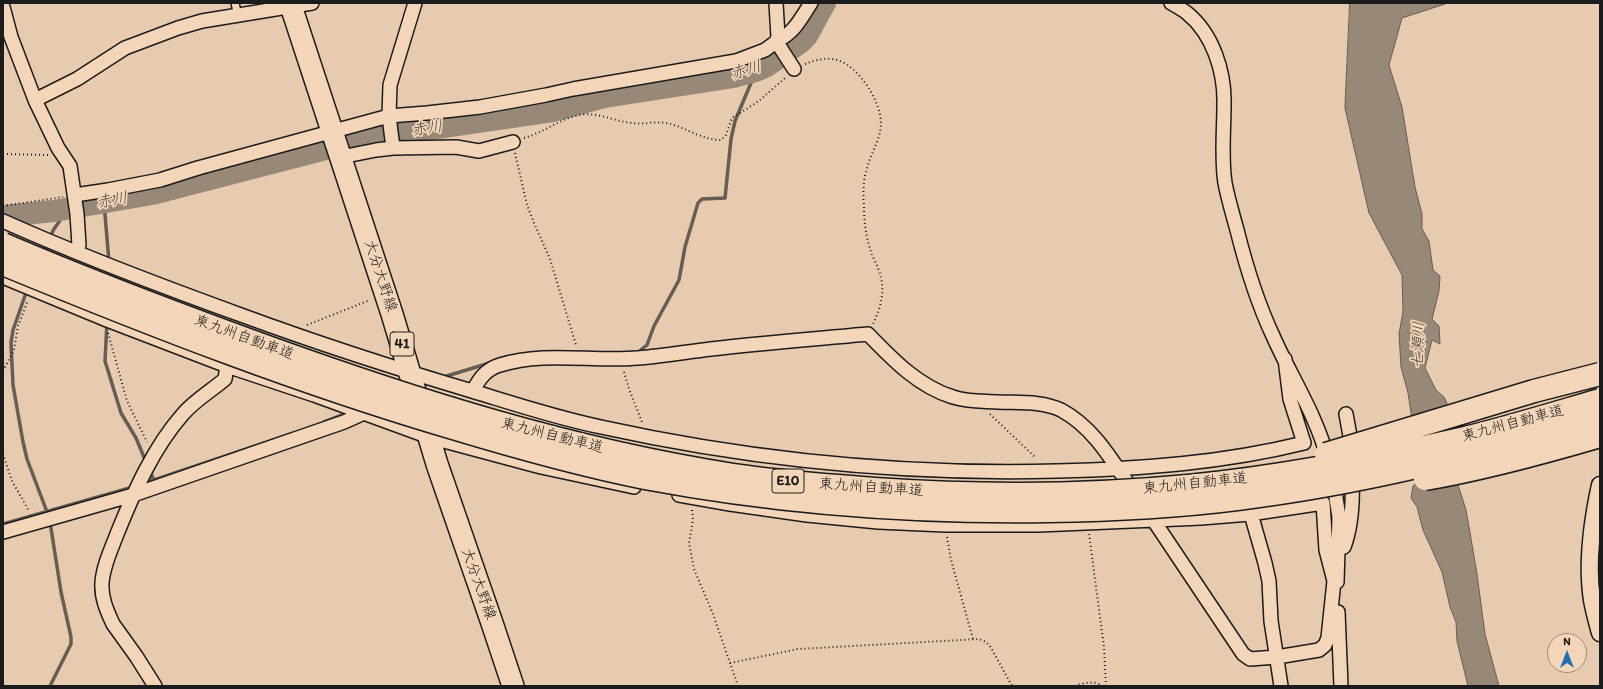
<!DOCTYPE html>
<meta charset="utf-8">
<style>
body{margin:0}
#map{position:relative;width:1603px;height:689px;overflow:hidden;background:#e6cbb0;font-family:Itim,sans-serif}
canvas{display:block}
.frame{position:absolute;inset:0;border:4px solid #1c1c1c;pointer-events:none}
.north{position:absolute;left:1547px;top:633px;width:40px;height:40px;box-sizing:border-box;background:#f3d6b9;border:1px solid #9d8c7a;border-radius:50%;rotate:0deg;font-size:11px;font-weight:700;line-height:16px;text-align:center;color:#1c1c1c}
.north::after{content:'';display:block;margin:auto;width:14px;height:18px;background:#1f6fb2;clip-path:polygon(50% 0,100% 100%,50% 72%,0 100%)}
</style>
<div id="map">
<canvas width="1603" height="689"></canvas>
<div class="frame"></div>
<div class="north">N</div>
</div>
<script>
const context = document.querySelector('canvas').getContext('2d');
context.lineJoin = 'round';
function fillPath(path, color) {
  context.fillStyle = color;
  context.fill(path, 'evenodd');
}
function trace(path, color, width, dash) {
  context.strokeStyle = color;
  context.lineWidth = width;
  context.lineCap = dash ? 'butt' : 'round';
  context.setLineDash(dash || []);
  context.stroke(path);
}
function drawText(font, color, halo, rows, align = 'center') {
  context.font = font + ' Itim,"Klee One",sans-serif';
  context.lineWidth = 3.5;
  context.setLineDash([]);
  context.textBaseline = 'middle';
  context.strokeStyle = halo;
  context.fillStyle = color;
  for (const [text, x, y, turn = 0] of rows) {
    context.save();
    context.translate(x, y);
    context.rotate((+turn || 0) * Math.PI / 180);
    context.textAlign = isNaN(turn) ? turn : align;
    if (halo) context.strokeText(text, 0, 0);
    context.fillText(text, 0, 0);
    context.restore();
  }
}
const water = new Path2D(`
 M1350,3H1448L1402,18L1389,65L1402,107L1415,187L1422,214V229L1429,241L1433,270L1440,276L1439,291L1432,319L1439,326L1440,344L1432,340L1425,368L1436,390L1444,397L1450,410L1454,472L1466,510L1469,527L1477,574L1485,634L1499,686H1468L1457,641L1456,622L1450,607L1442,572L1423,530L1417,507L1411,498L1413,486L1421,478L1408,393L1401,367L1399,334L1403,312L1402,275L1369,213L1345,108Z`);
const stream = new Path2D(`
 M104,203L109,262
 M42,253L54,229L68,209
 M27,290L13,330L11,343L13,385L23,442L27,459L47,512
 M107,322L105,361L121,413L136,438L146,462
 M637,353L647,345L654,326L679,280L685,247L698,203L702,199L725,198L731,139L735,121L756,71
 M440,378L493,362
 M324,422L350,412
 M149,469L153,478L151,481
 M142,484L294,433
 M50,522L61,592L71,637V644L50,686
 M3,524L133,487`);
const river = new Path2D(`
 M3,216L54,211L152,194L368,138L553,111L605,97L734,77L756,71L767,66L801,42L807,36L825,3`);
const path = new Path2D(`
 M805,64C815,60 826,57 837,60C859,66 882,103 881,125C880,140 871,153 867,168C863,180 863,194 864,207C864,222 866,237 871,252C873,258 877,264 879,271C886,290 881,307 873,324
 M524,138C542,133 557,121 575,116C595,110 612,121 632,123C643,125 654,121 666,123C684,126 701,140 721,140L726,135L732,118L759,101L785,78
 M515,153L527,205L534,223L550,259L576,345
 M3,154L48,155
 M3,206L63,197
 M307,325L370,300
 M108,333L127,401L147,442
 M3,371L14,350L18,326L28,300
 M624,372L629,389L642,422
 M990,414L1036,458
 M3,454L12,481L29,511
 M692,510L693,520L689,543L694,569L713,614L738,686
 M1089,534L1104,647L1106,686
 M947,537L951,560L973,639
 M730,663L798,649L979,639L986,642L990,646L1012,686
 M1075,686C1084,683 1094,680 1102,686`);
const service = new Path2D(`
 M235,3L238,16`);
const minor = new Path2D(`
 M1171,3C1176,6 1182,9 1187,13C1213,34 1225,72 1224,105C1224,131 1221,157 1225,183C1228,199 1233,215 1237,230C1246,266 1257,302 1273,336C1291,377 1317,416 1328,460
 M3,7L11,37L35,100
 M794,69L776,41C794,34 801,18 811,3
 M393,148L389,116L390,85L415,3
 M341,157L376,150L393,148L456,147L479,151L513,142
 M75,195L108,190L160,180L198,168L389,116L427,113L480,107L546,95L573,89L736,61L765,50L776,42L778,37L776,3
 M3,221C81,256 161,286 241,315C317,343 394,368 472,391C515,404 557,418 601,427C751,460 904,475 1057,471C1140,469 1223,463 1304,443L1290,399L1285,359
 M76,252L79,245L77,214L70,166L58,148L35,100L77,79L125,48L178,28L202,21L312,3
 M3,277L107,320L227,366L314,395L429,437L541,467L634,487
 M473,391C479,379 486,369 500,365C545,351 592,362 638,358C662,356 686,352 711,349C763,343 815,339 868,334C892,359 919,387 953,397C967,402 983,401 998,402C1019,403 1042,401 1061,410C1095,428 1114,464 1135,494
 M1346,414L1350,436L1351,452
 M1333,479L1339,517L1337,582
 M679,495L730,504L807,515L878,522L945,525H1039L1201,518L1250,514L1323,503L1326,550L1334,581L1337,582
 M1251,514L1265,563L1269,581L1271,621L1281,686
 M1150,515L1243,654L1250,659L1277,657L1319,650L1325,645L1328,638L1334,581
 M3,532L133,495L344,422L364,413
 M1344,547C1352,526 1353,498 1352,475
 M1338,612L1341,686
 M155,686L136,656L113,624C107,611 101,598 102,583C103,566 111,550 117,534C134,492 153,448 183,414C195,400 211,391 225,379L227,366`);
const tertiary = new Path2D(`
 M1600,485C1592,522 1586,562 1592,600C1594,611 1597,622 1600,633`);
const primary = new Path2D(`
 M290,3L392,314L437,464L492,623L513,686`);
const motorwayBridge = new Path2D(`
 M3,244C89,281 177,314 265,346C417,401 573,450 734,475C781,482 828,485 874,489C978,496 1084,496 1188,486C1281,477 1374,459 1465,438C1510,427 1555,413 1600,400
 M3,264C151,325 300,383 453,428C516,447 580,465 645,478C778,503 913,513 1048,511C1111,510 1174,507 1237,499C1361,484 1481,453 1600,419
 M1326,454L1534,391L1600,374
 M1425,479C1484,469 1542,453 1600,436`);
const shields = [
 [402,344,24],
 [788,481,32]
];
const shieldNames = [
 ["41",402,344],
 ["E10",788,481]
];
const streetNames = [
 ["大分大野線",380,276,72],
 ["東九州自動車道",244,338,20],
 ["東九州自動車道",1513,424,-15],
 ["東九州自動車道",552,436,14],
 ["東九州自動車道",1195,484,-6],
 ["東九州自動車道",871,488,4],
 ["大分大野線",478,584,70]
];
const waterNames = [
 ["赤川",746,71,-16],
 ["赤川",427,129,-8],
 ["赤川",112,201,-10],
 ["七瀬川",1419,345,-88]
];
fillPath(water, '#988877');
trace(water, '#665d53', 1);
trace(stream, '#665d53', 3.5);
trace(river, '#988877', 22);
trace(service, '#1c1c1c', 10);
trace(minor, '#1c1c1c', 16);
trace(tertiary, '#1c1c1c', 19);
trace(primary, '#1c1c1c', 24);
trace(path, '#1c1c1c', 2, [1, 3]);
trace(service, '#f3d6b9', 7);
trace(minor, '#f3d6b9', 13);
trace(tertiary, '#f3d6b9', 16);
trace(primary, '#f3d6b9', 21);
trace(motorwayBridge, '#1c1c1c', 25, []);
trace(motorwayBridge, '#f3d6b9', 22);
for (const [x, y, w] of shields) {
  const box = new Path2D();
  box.roundRect(x - w / 2, y - 12, w, 24, 3);
  context.fillStyle = '#f3d6b9';
  context.fill(box);
  trace(box, '#1c1c1c', 1);
}
drawText('bold 14px', '#1c1c1c', null, shieldNames);
drawText('15px', '#1c1c1c', '#f3d6b9', streetNames);
drawText('italic 16px', '#4e4740', '#f3d6b9', waterNames);
</script>
